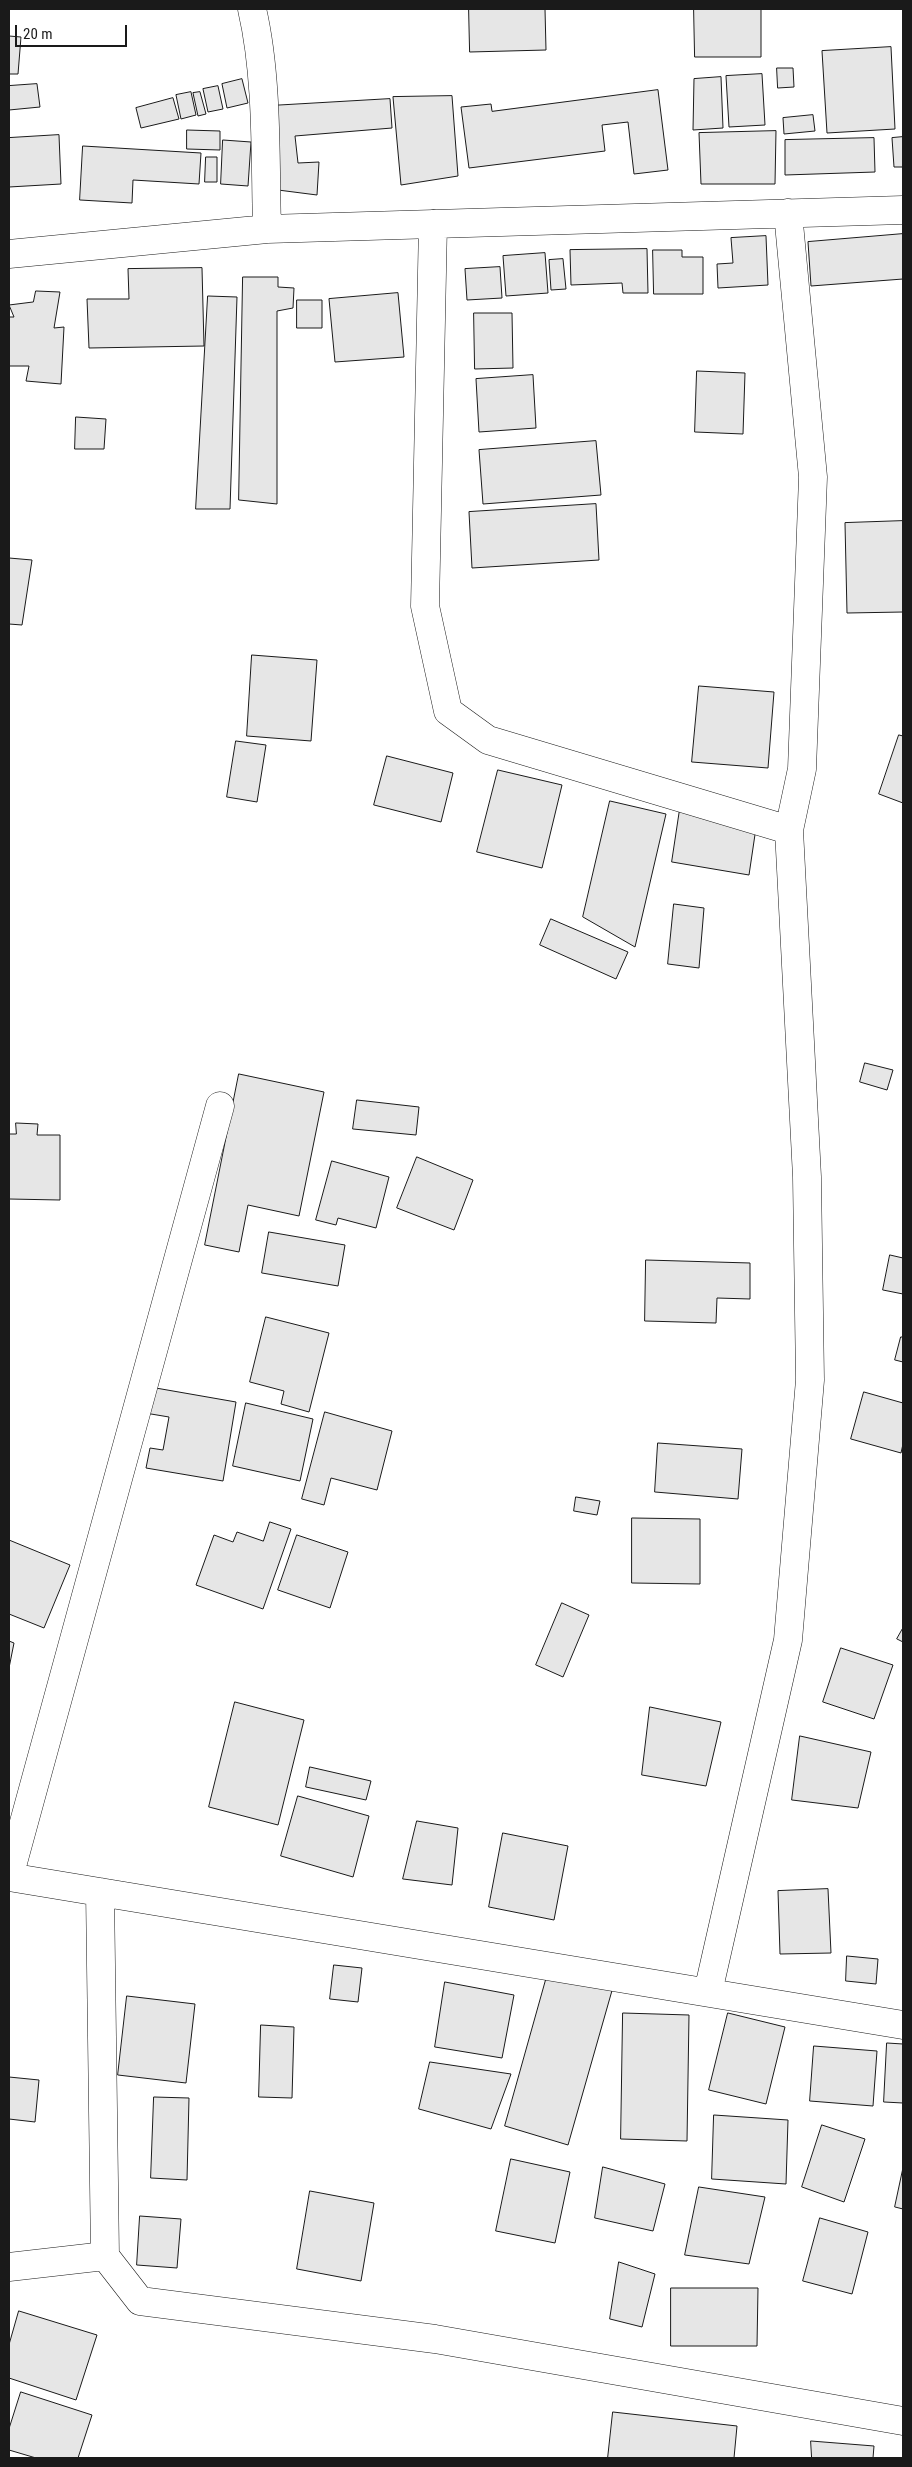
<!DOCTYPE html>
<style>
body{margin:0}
#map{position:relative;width:912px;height:2467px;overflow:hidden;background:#fff;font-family:"Roboto Condensed",sans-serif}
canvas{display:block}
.frame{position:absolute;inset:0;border:10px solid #1a1a1a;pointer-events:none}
.scale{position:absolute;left:15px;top:25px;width:112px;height:22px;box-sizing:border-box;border:2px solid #1a1a1a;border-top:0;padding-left:6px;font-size:15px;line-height:18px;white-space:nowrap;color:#1a1a1a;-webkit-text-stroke:4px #fff;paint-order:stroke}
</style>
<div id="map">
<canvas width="912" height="2467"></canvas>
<div class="frame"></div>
<div class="scale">20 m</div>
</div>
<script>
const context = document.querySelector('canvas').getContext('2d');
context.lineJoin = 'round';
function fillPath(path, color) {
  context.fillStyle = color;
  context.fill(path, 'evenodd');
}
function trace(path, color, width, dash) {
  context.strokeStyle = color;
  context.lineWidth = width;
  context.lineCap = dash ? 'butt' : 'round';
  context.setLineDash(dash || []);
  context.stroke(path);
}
const building = new Path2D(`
 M469,9H545L546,50L470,52Z
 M694,9H761V57H695Z
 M9,36L21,37L18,74H9Z
 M891,47L895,129L827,133L822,51Z
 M777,68H793L794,87L778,88Z
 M762,74L765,125L729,127L726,76Z
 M721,77L723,128L693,130L694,79Z
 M242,79L248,103L227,108L222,84Z
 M37,84L40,107L9,110V86Z
 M218,86L223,109L208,112L203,89Z
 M658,90L668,170L634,174L628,122L602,125L605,151L469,168L461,107L491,104L492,111Z
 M191,92L196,115L181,119L176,95Z
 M200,92L206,114L198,116L193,93Z
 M452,96L458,176L401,185L393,97Z
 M173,98L179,119L141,128L136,108Z
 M390,99L392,128L295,136L298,163L319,162L317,195L278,190L269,106Z
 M813,115L815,131L784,134L783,118Z
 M187,130L220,131V150L187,149Z
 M776,131L775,184H701L699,133Z
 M59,135L61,184L9,187V138Z
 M903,137V167H894L892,138Z
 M874,138L875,172L785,175V140Z
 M223,140L251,142L248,186L221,184Z
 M83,146L201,153L199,184L133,180L132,203L80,200Z
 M206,157H217V182H205Z
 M903,234V279L811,286L808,242Z
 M766,236L768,285L718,288L717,264L733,263L731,238Z
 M647,249L648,293H623L622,283L571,285L570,250Z
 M653,250H682V257H703V294H654Z
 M545,253L548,293L506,296L503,256Z
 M563,259L566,289L551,290L549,260Z
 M500,267L502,298L467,300L465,269Z
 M202,268L204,346L89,348L87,299H129L128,269Z
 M243,277H278V287L294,288L293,308L277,311V504L239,500Z
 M36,291L60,292L54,328L64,327L61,384L26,381L29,366H9V317H14L9,305L33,302Z
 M398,293L404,357L335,362L329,299Z
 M208,296L237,297L230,509H196Z
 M297,300H322V328H297Z
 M474,313H512L513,368L475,369Z
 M697,371L745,373L743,434L695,432Z
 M533,375L536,428L479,432L476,379Z
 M76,417L106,419L104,449H75Z
 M596,441L601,495L483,504L479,450Z
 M596,504L599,560L472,568L469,512Z
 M903,521V612L847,613L845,523Z
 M9,558L32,560L22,625L9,624Z
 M252,655L317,660L311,741L247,736Z
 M699,686L774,692L768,768L692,762Z
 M899,735L903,736V803L879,794Z
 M236,741L266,745L257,802L227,797Z
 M387,756L453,773L441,822L374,805Z
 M498,770L562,785L542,868L477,852Z
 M610,801L666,814L635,947L583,917Z
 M680,809L757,821L749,875L672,862Z
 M674,904L704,908L699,968L668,964Z
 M551,919L628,952L616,979L540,945Z
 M865,1063L893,1070L887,1090L860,1082Z
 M239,1074L324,1092L299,1216L248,1205L239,1252L205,1245Z
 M357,1100L419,1107L416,1135L353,1129Z
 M16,1123L38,1124L37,1135H60V1200L9,1199V1134H16Z
 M417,1157L473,1180L454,1230L397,1208Z
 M332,1161L389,1177L376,1228L338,1218L336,1225L316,1220Z
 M269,1232L345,1245L338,1286L262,1273Z
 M890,1255L903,1258V1294L883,1290Z
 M646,1260L750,1263V1299L717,1298L716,1323L645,1321Z
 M266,1317L329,1333L309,1412L281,1404L284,1391L250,1382Z
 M901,1337H903V1362L895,1360Z
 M150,1387L236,1402L223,1481L146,1468L150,1448L163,1450L169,1417L145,1413Z
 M864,1392L903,1403V1444L901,1453L851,1439Z
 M246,1403L313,1419L300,1481L233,1466Z
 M325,1412L392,1431L377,1490L331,1478L324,1505L302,1499Z
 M658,1443L742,1449L738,1499L655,1492Z
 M576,1497L600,1501L597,1515L574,1511Z
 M632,1518L700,1519V1584L632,1583Z
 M270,1522L291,1529L263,1609L196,1585L214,1535L233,1542L237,1532L263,1541Z
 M297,1535L348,1552L330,1608L278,1590Z
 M9,1540L70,1565L44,1628L9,1614Z
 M562,1603L589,1615L563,1677L536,1665Z
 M903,1628V1642L897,1639Z
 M9,1641L14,1643L9,1668Z
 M841,1648L893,1665L874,1719L823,1702Z
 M235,1702L304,1720L278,1825L209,1807Z
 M650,1707L721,1722L706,1786L642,1775Z
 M800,1736L871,1752L858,1808L792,1800Z
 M310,1767L371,1781L366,1800L306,1787Z
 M298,1796L369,1816L353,1877L281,1856Z
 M417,1821L458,1828L452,1885L403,1879Z
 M503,1833L568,1846L554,1920L489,1907Z
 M828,1889L831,1953L780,1954L778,1891Z
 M847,1956L878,1959L876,1984L846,1981Z
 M334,1965L362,1968L358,2002L330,1999Z
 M549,1969L613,1987L568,2145L505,2126Z
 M445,1982L514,1995L502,2058L435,2047Z
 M127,1996L195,2004L186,2083L118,2075Z
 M623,2013L689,2015L687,2141L621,2139Z
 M728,2013L785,2027L766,2104L709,2090Z
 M261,2025L294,2027L292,2098L259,2097Z
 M887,2043L903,2044V2103L884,2102Z
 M814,2046L877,2051L873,2106L810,2101Z
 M430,2062L511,2074L491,2129L419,2109Z
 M9,2077L39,2080L35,2122L9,2119Z
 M154,2097L189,2098L187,2180L151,2178Z
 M714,2115L788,2120L786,2184L712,2179Z
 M822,2125L865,2139L844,2202L802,2187Z
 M511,2159L570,2172L555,2243L496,2231Z
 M603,2167L665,2184L653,2231L595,2218Z
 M903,2168V2209L895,2207Z
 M699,2187L765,2197L749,2264L685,2255Z
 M310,2191L374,2203L361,2281L297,2269Z
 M140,2216L181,2219L177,2268L137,2265Z
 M820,2218L868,2232L852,2294L803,2281Z
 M619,2262L655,2274L642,2327L610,2319Z
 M671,2288H758L757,2346H671Z
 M19,2311L97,2335L76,2400L9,2378V2345Z
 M21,2392L92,2415L78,2458H36L9,2450V2429Z
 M613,2412L737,2426L734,2458H608Z
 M811,2441L874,2446L873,2458H812Z`);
const minor = new Path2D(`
 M252,9C268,78 265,158 267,229
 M433,224L425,606L448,711L488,740L789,830
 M9,254L267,229L903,210
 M9,1877L903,2025
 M9,1877L220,1106
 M100,1892L105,2256L140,2301L435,2339L903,2421
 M708,1992L788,1640L810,1380L807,1177L789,830L802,769L813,477L788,213
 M9,2267L105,2256`);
fillPath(building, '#e6e6e6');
trace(building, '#1a1a1a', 1);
trace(minor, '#1a1a1a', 29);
trace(minor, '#fff', 28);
</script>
